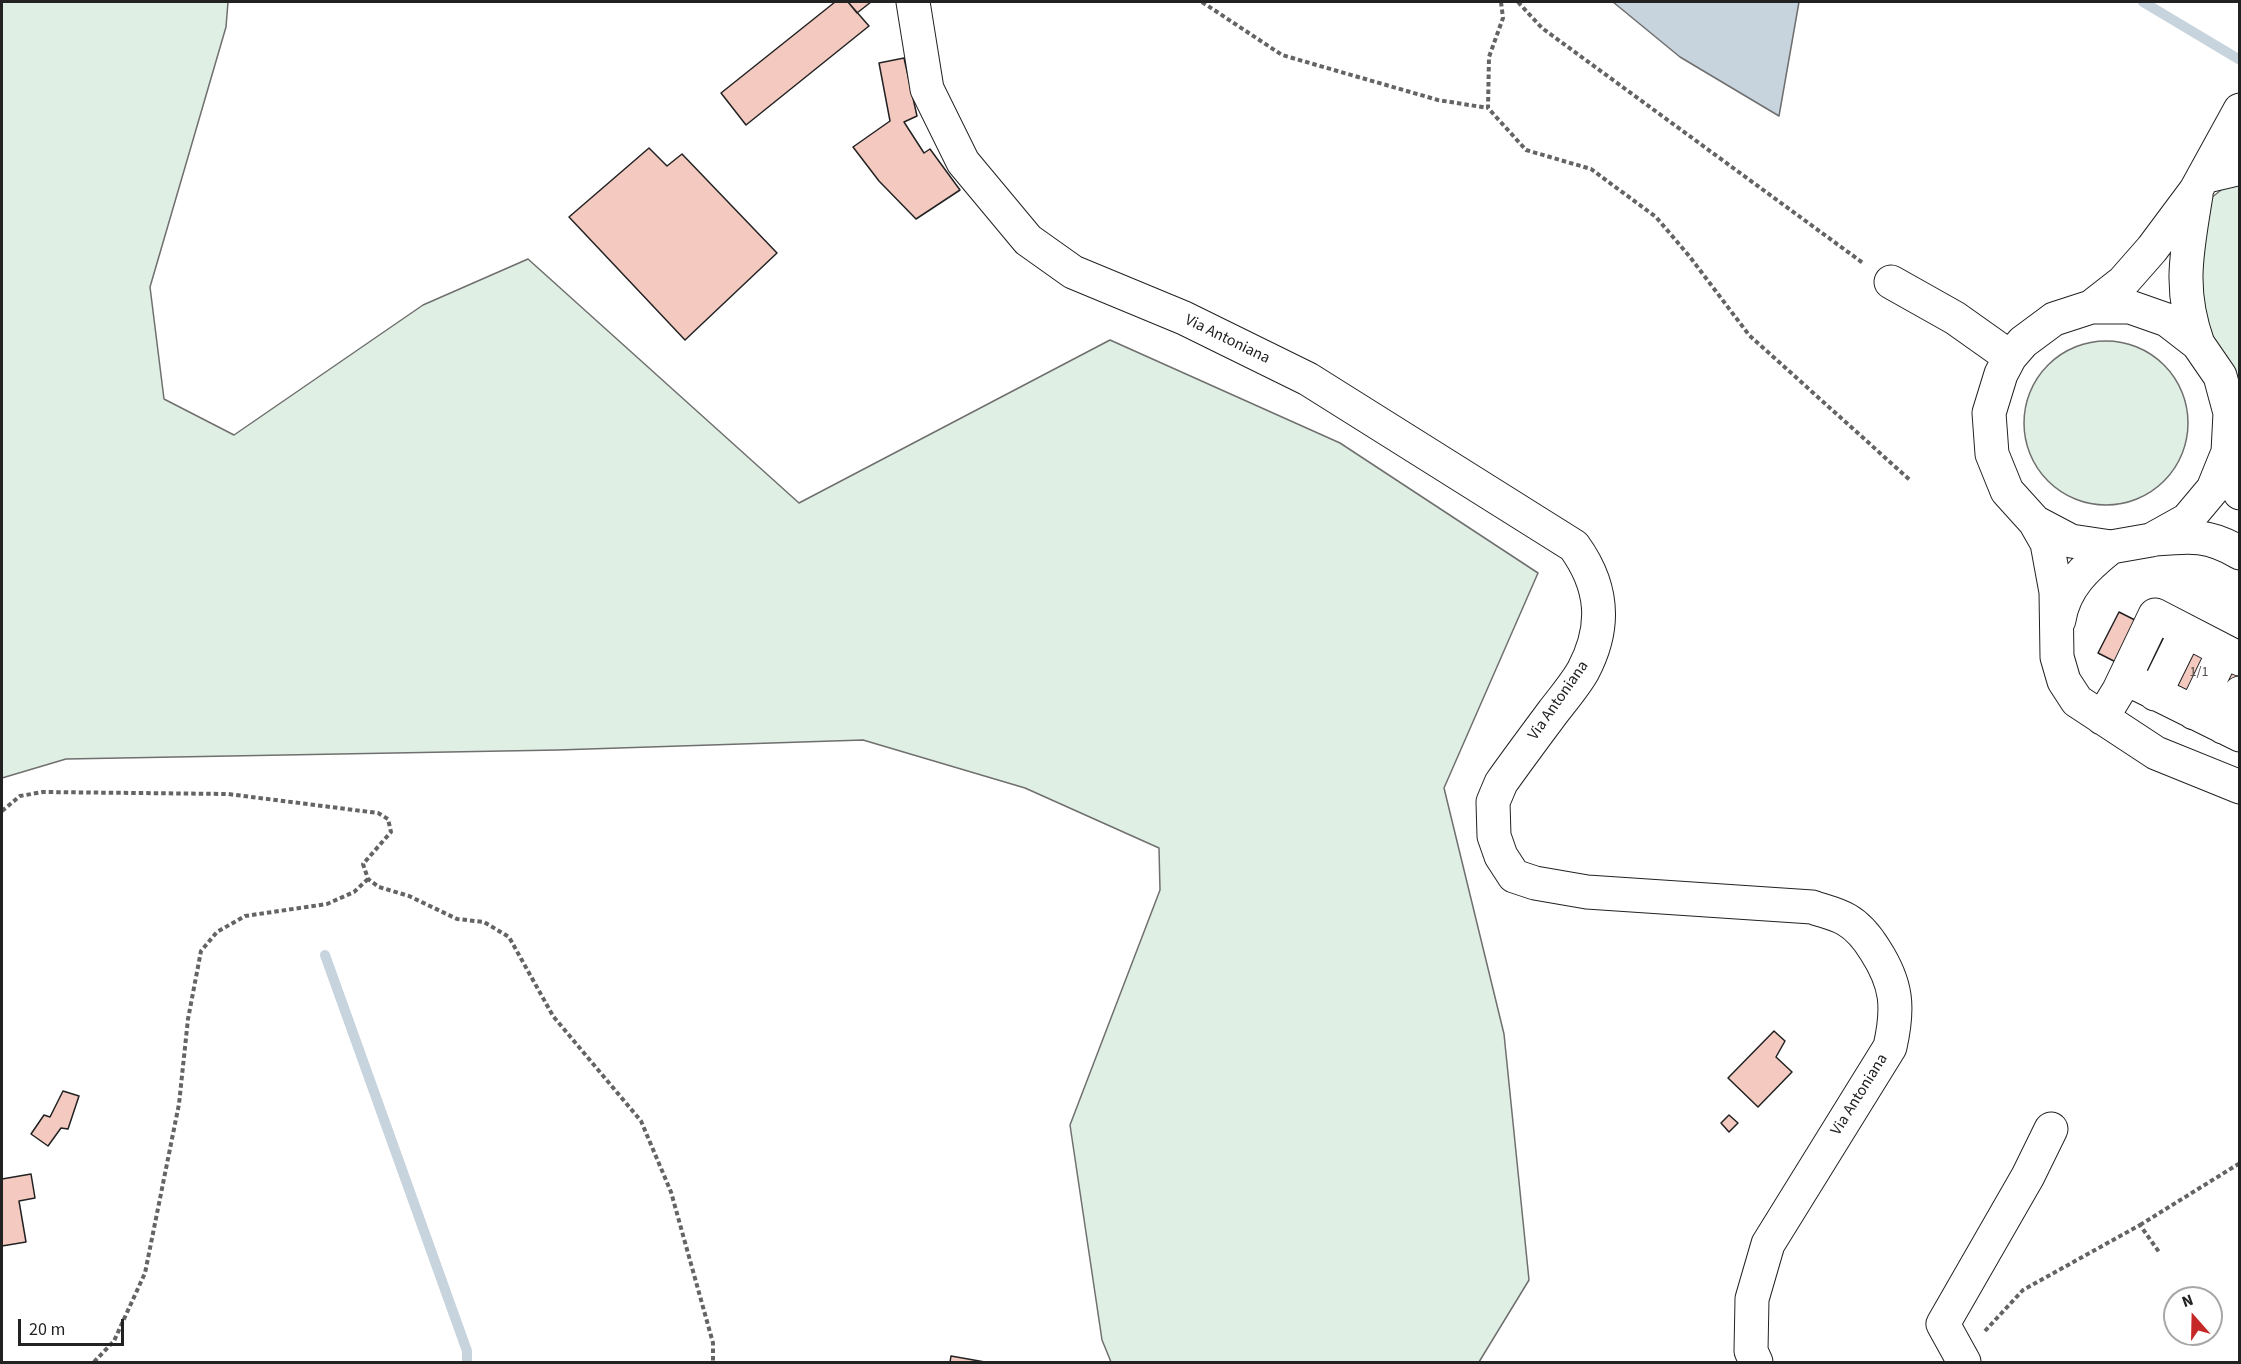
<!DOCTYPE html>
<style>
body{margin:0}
#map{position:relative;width:2241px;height:1364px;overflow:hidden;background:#fff;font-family:"Source Sans 3",sans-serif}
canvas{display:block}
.frame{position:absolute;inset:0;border:3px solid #222;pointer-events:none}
.north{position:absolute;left:2163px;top:1286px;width:60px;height:60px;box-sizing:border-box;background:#fff;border:2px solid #a7a7a7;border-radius:50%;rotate:340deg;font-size:16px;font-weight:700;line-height:24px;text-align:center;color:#222}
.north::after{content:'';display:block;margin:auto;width:21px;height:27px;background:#c62828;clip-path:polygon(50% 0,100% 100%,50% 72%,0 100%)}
.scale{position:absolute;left:18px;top:1319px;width:106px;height:27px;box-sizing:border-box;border:3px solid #222;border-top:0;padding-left:8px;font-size:18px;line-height:21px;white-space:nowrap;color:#222;-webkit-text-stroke:4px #fff;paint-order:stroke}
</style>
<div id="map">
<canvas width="2241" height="1364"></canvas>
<div class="frame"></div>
<div class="north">N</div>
<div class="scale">20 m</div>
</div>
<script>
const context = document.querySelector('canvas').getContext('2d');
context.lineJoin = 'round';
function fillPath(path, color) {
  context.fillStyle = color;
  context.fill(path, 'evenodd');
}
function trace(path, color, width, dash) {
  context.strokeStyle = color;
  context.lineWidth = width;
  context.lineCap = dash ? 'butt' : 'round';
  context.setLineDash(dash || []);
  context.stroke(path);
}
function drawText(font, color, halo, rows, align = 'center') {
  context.font = font + ' "Source Sans 3",sans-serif';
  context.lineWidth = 4.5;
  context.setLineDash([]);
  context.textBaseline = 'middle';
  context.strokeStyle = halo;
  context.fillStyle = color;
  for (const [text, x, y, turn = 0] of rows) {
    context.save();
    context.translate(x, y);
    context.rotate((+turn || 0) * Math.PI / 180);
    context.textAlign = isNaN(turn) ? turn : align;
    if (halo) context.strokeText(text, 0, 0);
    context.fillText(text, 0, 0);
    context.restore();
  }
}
const green = new Path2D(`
 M2,2H228L226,27L150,287L164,399L234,435L423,305L528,259L799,503L1110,340L1340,443L1538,573L1444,788L1504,1034L1529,1280L1479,1362H1111L1102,1340L1070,1125L1160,890L1159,848L1025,788L863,740L558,750L66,759L2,778Z
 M2239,176V389L2201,338L2191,257L2211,198Z
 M2024 423a82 82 0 1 1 164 0a82 82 0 1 1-164 0Z`);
const water = new Path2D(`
 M1613,2H1799L1779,116L1680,57Z`);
const stream = new Path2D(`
 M2143,2L2240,60
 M325,955L467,1351V1362`);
const building = new Path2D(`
 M835,2H848L869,26L746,125L721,93Z
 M848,2H871L857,13Z
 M904,58L917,116L904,122L924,153L930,149L960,190L916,219L879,181L853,147L890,121L879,63Z
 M649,148L667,166L682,154L777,253L685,340L569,217Z
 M2119,612L2240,673V725L2098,653Z
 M1774,1031L1785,1041L1776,1057L1792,1072L1758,1107L1728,1078Z
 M63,1091L79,1096L68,1129L61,1128L48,1146L31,1134L44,1115L50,1117Z
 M1729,1115L1738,1123L1729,1132L1721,1123Z
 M31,1174L35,1198L19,1201L26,1242L2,1246V1179Z
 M951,1356L985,1362H950Z`);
const path = new Path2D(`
 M1202,2L1282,55L1438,100L1488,108
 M1501,2L1503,18L1489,57L1488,108L1526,150L1591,169L1656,217L1690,257L1749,335L1911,481
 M1518,2L1542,28L1863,263
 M2,811L20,796L43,792L228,794L378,813L388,819L391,832L363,864L368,879L379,887L409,896L457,919L484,922L509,937L553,1016L641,1121L671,1192L713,1343V1362
 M2140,1225L2240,1163
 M1985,1331L2023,1290L2140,1225L2159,1252
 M94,1362L114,1341L145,1273L179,1104L188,1019L201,951L217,932L245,916L327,904L354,892L368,879`);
const minor = new Path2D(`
 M913,2L927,89L963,162L1028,240L1073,272L1184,318L1308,379L1574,546C1603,586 1607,626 1583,671C1575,685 1563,699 1553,712C1536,735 1518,759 1501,783L1493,802L1494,836L1501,856L1514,876L1535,883L1587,892L1812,907C1823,911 1837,914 1847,920C1859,927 1867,937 1875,950C1897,984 1899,1007 1890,1047L1768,1244L1752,1299L1751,1351L1756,1362
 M2203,177L2233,170L2240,164
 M2196,195C2187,252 2178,288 2198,344
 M1891,282L1955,318L2010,357
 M2091,307L2123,282L2152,249L2196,190L2240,110
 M2228,452L2231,469L2240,493
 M2035,522L2071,541L2111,547L2151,540L2187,520L2213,489L2228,452L2230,413L2220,376L2198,344L2167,320L2130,307H2091L2054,319L2023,342L2010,357L2001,374L1989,413L1992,454L2007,491L2035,522L2047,543L2056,592L2057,657L2064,681L2077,701L2156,753L2240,787
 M2156,539C2190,536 2209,534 2240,553
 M2059,620C2064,587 2086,567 2111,547
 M2125,678L2240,735
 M2155,694L2186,631
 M2194,713L2224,651
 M2102,718L2119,690L2155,615L2240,659
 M2223,727L2240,693
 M1964,1362L1943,1324L2028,1176L2051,1129`);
const numberNames = [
 ["1/1",2199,673]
];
const streetNames = [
 ["Via Antoniana",1227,340,26],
 ["Via Antoniana",1559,701,-55],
 ["Via Antoniana",1860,1095,-58]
];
fillPath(green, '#e0efe3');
trace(green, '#6f6f6f', 1.5);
fillPath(water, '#c7d3dd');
trace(water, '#6f6f6f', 1.5);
trace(stream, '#c7d3dd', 10);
fillPath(building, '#f3c9c0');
trace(building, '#222', 1.5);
trace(minor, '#222', 35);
trace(path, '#646464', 4, [4.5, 3]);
trace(minor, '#fff', 33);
drawText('14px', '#564c4a', null, numberNames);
drawText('16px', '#222', '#fff', streetNames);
</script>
